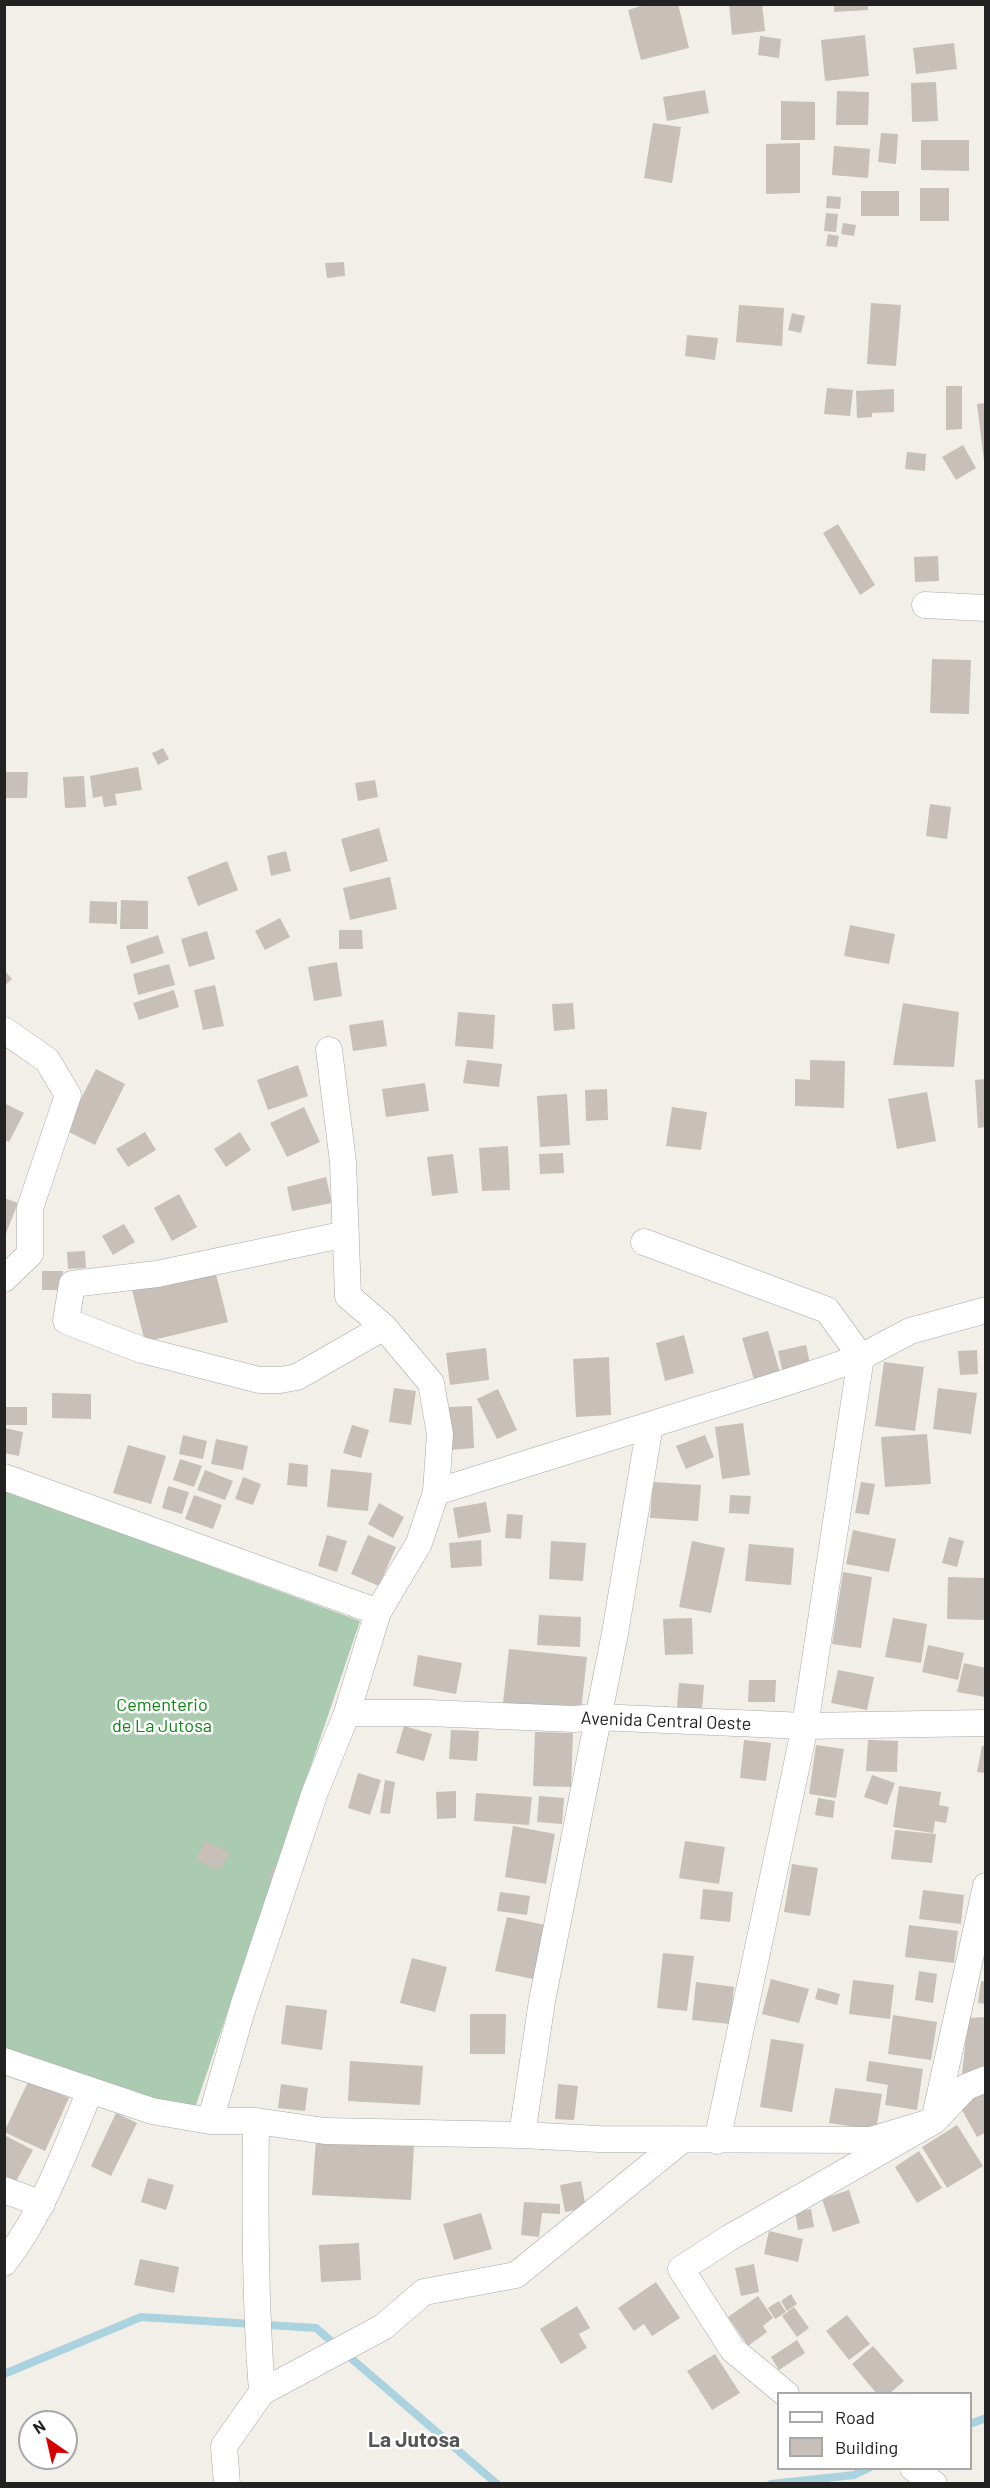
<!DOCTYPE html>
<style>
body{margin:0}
#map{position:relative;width:990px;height:2488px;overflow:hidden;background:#f2efe9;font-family:Barlow,sans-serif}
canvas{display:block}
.frame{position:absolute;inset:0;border:6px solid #222;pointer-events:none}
.legend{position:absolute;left:777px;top:2392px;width:195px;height:78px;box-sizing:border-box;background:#fff;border:2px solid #a7a7a7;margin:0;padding:8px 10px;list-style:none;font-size:18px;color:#222}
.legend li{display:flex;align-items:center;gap:12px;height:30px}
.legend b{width:30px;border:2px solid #a7a7a7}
.north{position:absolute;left:18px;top:2410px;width:60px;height:60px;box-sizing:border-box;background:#fff;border:2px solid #a7a7a7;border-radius:50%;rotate:326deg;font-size:16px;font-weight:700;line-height:24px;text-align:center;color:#222}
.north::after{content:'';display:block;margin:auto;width:21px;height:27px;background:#d40000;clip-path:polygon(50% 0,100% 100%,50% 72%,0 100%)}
</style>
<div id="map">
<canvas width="990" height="2488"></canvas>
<div class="frame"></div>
<ul class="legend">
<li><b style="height:8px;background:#fff"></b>Road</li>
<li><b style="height:16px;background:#c7bfb8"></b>Building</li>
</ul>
<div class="north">N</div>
</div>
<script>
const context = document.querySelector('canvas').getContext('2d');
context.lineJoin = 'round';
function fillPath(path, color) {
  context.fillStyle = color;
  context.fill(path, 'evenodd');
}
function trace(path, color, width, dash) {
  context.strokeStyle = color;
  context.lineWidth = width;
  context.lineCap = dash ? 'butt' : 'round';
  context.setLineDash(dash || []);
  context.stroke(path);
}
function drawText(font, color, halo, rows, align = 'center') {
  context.font = font + ' Barlow,sans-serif';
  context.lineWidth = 5;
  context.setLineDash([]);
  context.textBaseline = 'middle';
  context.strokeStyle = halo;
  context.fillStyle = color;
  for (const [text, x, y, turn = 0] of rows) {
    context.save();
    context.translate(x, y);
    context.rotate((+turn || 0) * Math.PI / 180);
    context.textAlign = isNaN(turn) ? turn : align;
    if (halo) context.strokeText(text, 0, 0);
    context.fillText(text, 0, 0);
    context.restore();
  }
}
const cemetery = new Path2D(`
 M4,1490L360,1621L195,2108L152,2101L5,2051Z`);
const stream = new Path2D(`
 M4,2374L141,2317L316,2328L497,2484
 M970,2424L986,2418
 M771,2484L854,2475L869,2468`);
const building = new Path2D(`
 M647,4H678L689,48L641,60L628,10Z
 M729,4H762L765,31L732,35Z
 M834,4H868V10L834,12Z
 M865,35L869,76L825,81L821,40Z
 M760,36L781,39L779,58L758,55Z
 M954,43L957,69L916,74L913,48Z
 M936,82L938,121L912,122L911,83Z
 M705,90L709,113L667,121L663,97Z
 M837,91L869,92L868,125H836Z
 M781,101L815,102V140H781Z
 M653,123L681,127L672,183L644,178Z
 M881,133L898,134L896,164L878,162Z
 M921,140H969V171L921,170Z
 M800,143V193L766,194V144Z
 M834,146L870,149L868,178L832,175Z
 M920,188H949V221H920Z
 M861,191H899V216H861Z
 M827,196L841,197L840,209L826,208Z
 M826,213L838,214L836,232L824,231Z
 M843,223L856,225L854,236L841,234Z
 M828,234L839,236L837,247L826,246Z
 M344,262L345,276L327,278L325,263Z
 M871,303L901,305L896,366L867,364Z
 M739,305L784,308L782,346L736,342Z
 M792,313L805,316L801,333L788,330Z
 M687,335L718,338L715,360L685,356Z
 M946,386H962V429L946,430Z
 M827,388L853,390L850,416L824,414Z
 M894,389V412L872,413V417L857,418L856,391Z
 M986,403V461H984L977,404Z
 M963,445L976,468L956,480L942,457Z
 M907,452L926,454L925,471L905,469Z
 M838,524L875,585L860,595L823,533Z
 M938,556L939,581L915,582L914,557Z
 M932,659L971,660L969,714L930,713Z
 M163,748L169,759L158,765L152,753Z
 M138,767L142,790L115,794L117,805L104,807L102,796L93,798L90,776Z
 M4,772H28L27,798H4Z
 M84,776L86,807L65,808L63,777Z
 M375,780L378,797L358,801L355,783Z
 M930,804L951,807L947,839L926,836Z
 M379,828L388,861L350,872L341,839Z
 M286,851L291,871L271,876L267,856Z
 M227,861L238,890L198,906L187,877Z
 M390,877L397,909L350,920L343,888Z
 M121,900L148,901V929H120Z
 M90,901L117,902V924L89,923Z
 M280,918L290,937L265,950L255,931Z
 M850,925L895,934L889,964L844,956Z
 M339,930H362L363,949H339Z
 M207,931L215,959L189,967L181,939Z
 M158,935L164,953L131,964L126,946Z
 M337,962L342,996L314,1001L308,967Z
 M169,964L175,985L138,995L133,974Z
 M4,970L12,979L4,986Z
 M215,985L224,1026L203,1030L194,990Z
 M174,990L179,1007L139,1020L133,1003Z
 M573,1003L575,1029L554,1031L552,1004Z
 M903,1003L959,1012L954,1067L893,1065Z
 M458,1012L495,1015L493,1049L455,1046Z
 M383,1020L387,1046L353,1051L349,1025Z
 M467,1060L502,1064L499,1087L463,1083Z
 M810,1060L845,1061L844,1108L795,1106V1079L810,1080Z
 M298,1065L308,1096L268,1110L257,1080Z
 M96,1069L125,1084L95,1145L65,1130Z
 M986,1079V1127L978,1128L975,1080Z
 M425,1083L429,1111L386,1117L382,1089Z
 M607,1089L608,1120L586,1121L585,1090Z
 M927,1092L936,1141L897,1149L888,1099Z
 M567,1094L570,1145L540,1147L537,1096Z
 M4,1103L24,1113L9,1142L4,1140Z
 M304,1107L320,1142L287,1157L270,1123Z
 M672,1107L707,1112L701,1150L666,1146Z
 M145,1132L156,1150L128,1167L116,1149Z
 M240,1132L251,1150L226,1167L214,1149Z
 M508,1146L510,1190L482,1191L479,1148Z
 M563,1153L564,1173L540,1174L539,1154Z
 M453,1154L458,1193L432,1196L427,1157Z
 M326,1177L332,1203L292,1211L287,1187Z
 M179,1194L197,1227L172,1241L154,1208Z
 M4,1198L18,1203L5,1236H4Z
 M124,1224L135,1242L113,1255L102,1236Z
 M85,1251L86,1268L68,1269L67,1252Z
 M215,1270L228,1322L145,1342L132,1290Z
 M42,1271H63V1290H42Z
 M768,1331L781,1376L755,1383L742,1338Z
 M684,1335L694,1373L665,1381L656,1343Z
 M806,1345L811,1368L783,1374L778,1351Z
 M486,1348L489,1380L450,1385L446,1353Z
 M977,1350L978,1374L960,1375L958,1351Z
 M609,1357L611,1415L576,1417L573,1359Z
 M884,1362L924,1367L915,1431L875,1426Z
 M394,1388L416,1391L411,1425L389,1422Z
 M938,1388L977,1393L971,1434L933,1429Z
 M498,1389L517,1430L497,1439L477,1399Z
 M52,1393L91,1394V1419L52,1418Z
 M472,1406L474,1448L450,1450L448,1407Z
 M4,1407H27V1425H4Z
 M743,1423L750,1475L722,1479L715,1427Z
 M352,1425L369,1430L361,1458L343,1453Z
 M4,1428L23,1432L19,1456L4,1453Z
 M927,1434L931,1484L885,1487L881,1437Z
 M183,1435L207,1441L203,1459L179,1454Z
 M705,1435L714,1457L686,1469L676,1446Z
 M216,1439L248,1446L243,1470L211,1464Z
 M128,1445L166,1456L151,1504L113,1493Z
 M180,1459L202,1466L194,1487L173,1480Z
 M289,1463L308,1465L307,1487L287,1485Z
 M331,1469L372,1473L368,1511L327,1507Z
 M205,1470L233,1481L225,1500L197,1490Z
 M243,1477L261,1484L253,1505L235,1499Z
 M653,1482L701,1485L698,1521L650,1518Z
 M861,1482L875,1484L869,1515L855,1513Z
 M168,1486L189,1492L182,1514L162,1508Z
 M194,1495L222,1505L213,1529L185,1519Z
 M730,1495L751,1496L749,1514L729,1513Z
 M486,1502L491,1532L458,1538L453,1508Z
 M379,1503L404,1517L393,1538L368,1524Z
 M507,1514L523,1515L521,1539L505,1538Z
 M853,1530L896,1539L889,1572L846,1564Z
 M327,1535L347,1541L337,1572L318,1566Z
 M368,1535L396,1547L379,1586L351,1574Z
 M949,1537L964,1541L957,1567L942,1563Z
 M481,1540L482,1566L451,1568L449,1543Z
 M551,1541L586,1543L583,1581L549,1579Z
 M692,1541L725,1548L711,1613L679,1607Z
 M749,1544L794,1548L791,1585L745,1581Z
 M843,1572L872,1577L861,1648L832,1644Z
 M948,1577L986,1578V1620L947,1619Z
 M539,1615L581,1617L580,1647L537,1645Z
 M692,1618L693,1654L665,1655L663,1619Z
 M893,1618L927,1624L921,1663L885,1657Z
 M928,1645L964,1653L958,1680L922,1672Z
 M509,1649L587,1657L581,1711L503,1703Z
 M418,1655L462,1663L456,1694L413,1686Z
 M964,1663L986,1668L985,1697L957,1692Z
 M838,1670L874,1677L867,1710L831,1703Z
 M749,1680H776L775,1702H748Z
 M679,1683L704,1685L702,1709L677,1707Z
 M404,1726L432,1734L424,1761L396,1753Z
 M451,1730L479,1731L477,1761L449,1759Z
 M535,1732L573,1733L571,1787L533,1786Z
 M744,1740L771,1743L766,1781L740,1778Z
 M868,1740L898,1741L897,1772L866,1771Z
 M816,1745L844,1749L836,1798L809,1794Z
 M982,1746H986V1773L977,1772Z
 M358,1773L381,1780L370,1815L348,1808Z
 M872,1775L895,1783L887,1805L864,1797Z
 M385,1780L395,1782L390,1814L380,1813Z
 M899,1786L941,1792L939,1805L949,1807L946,1823L935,1821L933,1833L893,1827Z
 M456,1791V1818L437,1819L436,1792Z
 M476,1793L532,1797L529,1825L474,1821Z
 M539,1796L564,1798L562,1824L537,1822Z
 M818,1798L835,1801L833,1818L815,1815Z
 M513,1826L555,1834L546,1884L505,1877Z
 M895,1830L936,1834L932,1863L891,1859Z
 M205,1841L229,1852L220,1871L196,1860Z
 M685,1841L725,1847L719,1884L679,1878Z
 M792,1864L818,1868L810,1916L784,1912Z
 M272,1868L289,1874L285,1884L268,1879Z
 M703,1889L733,1892L730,1922L700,1919Z
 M923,1890L964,1895L961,1924L919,1919Z
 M500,1892L530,1896L527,1915L497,1911Z
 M507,1917L545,1925L533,1979L495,1971Z
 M909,1925L958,1931L954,1963L905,1957Z
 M663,1953L694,1956L687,2011L657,2008Z
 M412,1958L447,1967L435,2012L400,2003Z
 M919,1971L937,1974L933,2003L915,2000Z
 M771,1979L809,1989L799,2023L762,2014Z
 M853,1980L894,1985L890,2019L849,2014Z
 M981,1981L986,1982V2004L978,2003Z
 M696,1982L734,1987L730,2024L692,2020Z
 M818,1988L840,1994L837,2005L815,1999Z
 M286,2005L327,2010L322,2050L281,2044Z
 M470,2014H506L505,2054H470Z
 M893,2015L937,2022L931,2060L888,2054Z
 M986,2017V2065L962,2074L968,2018Z
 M771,2039L804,2044L792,2112L760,2107Z
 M350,2061L423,2066L420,2105L348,2101Z
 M869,2061L923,2069L917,2110L885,2105L888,2085L866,2081Z
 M29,2080L69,2098L45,2151L4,2132Z
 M281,2084L308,2088L305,2111L278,2108Z
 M558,2084L578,2086L574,2120L555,2119Z
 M835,2088L882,2094L876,2130L829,2123Z
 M986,2089V2132L977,2137L958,2103Z
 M116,2113L137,2123L111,2176L91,2166Z
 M957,2125L983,2166L947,2188L922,2147Z
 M4,2135L33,2150L14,2185L4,2180Z
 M316,2139L414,2145L411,2200L312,2195Z
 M919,2151L942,2188L917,2203L895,2167Z
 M148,2178L174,2185L166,2210L141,2202Z
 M581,2181L586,2208L565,2212L560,2185Z
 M849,2190L860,2223L833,2232L822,2199Z
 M524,2202L560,2204V2214L542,2213L539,2237L521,2235Z
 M811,2209L814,2227L798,2230L795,2212Z
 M481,2213L492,2249L454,2260L443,2224Z
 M769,2231L803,2239L798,2262L764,2254Z
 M359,2243L361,2280L321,2282L319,2245Z
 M140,2259L179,2267L174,2293L134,2285Z
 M754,2264L759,2292L741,2296L735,2268Z
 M656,2282L680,2318L652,2336L644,2324L634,2331L618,2308Z
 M791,2294L797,2304L787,2311L781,2301Z
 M758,2296L773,2318L763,2326L767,2332L748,2346L728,2317Z
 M779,2301L786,2312L775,2319L768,2308Z
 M577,2306L590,2328L579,2334L587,2348L561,2364L540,2329Z
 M794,2307L809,2328L797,2337L782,2316Z
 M847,2315L870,2344L849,2360L826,2331Z
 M797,2340L805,2353L779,2370L771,2357Z
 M873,2346L904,2381L889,2394H877L852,2364Z
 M715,2354L740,2393L712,2410L687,2371Z`);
const minor = new Path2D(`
 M925,605L986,608
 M4,1030L47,1060L68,1095L30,1208V1254L4,1279
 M346,1234L157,1274L72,1284L66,1321L142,1350L259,1380H280L297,1377L384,1327
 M644,1242L827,1310L861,1357L910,1331L986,1310
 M4,1477L378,1612
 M436,1492L650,1425
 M347,1713H428L574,1719L597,1717L805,1726L986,1723
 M4,2061L152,2111L210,2121H256L325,2131L522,2135L599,2139L871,2140L934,2121
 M210,2121L243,2007L315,1792L347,1713L378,1612L419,1543L436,1492L440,1434L431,1383L384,1327L348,1296L343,1162L329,1050
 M256,2121C255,2211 255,2302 262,2392
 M934,2121L986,1886
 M522,2135L542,2001L615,1633L650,1425C720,1402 791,1383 861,1357L805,1726L717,2141
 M4,2190L42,2204
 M4,2263C44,2212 65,2150 90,2091
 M786,2394L733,2350L681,2269L729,2238L934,2121L966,2087L986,2079
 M913,2468L934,2484
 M227,2484L224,2446L262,2392L383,2327L424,2292L516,2275L682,2140`);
const parkNames = [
 ["Cementerio",162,1705],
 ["de La Jutosa",162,1726]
];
const streetNames = [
 ["Avenida Central Oeste",666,1721,2]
];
const quarterNames = [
 ["La Jutosa",414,2440]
];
fillPath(cemetery, '#aacbaf');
trace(stream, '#aad3df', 8);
fillPath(building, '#c7bfb8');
trace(minor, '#a9a9a9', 27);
trace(minor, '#fff', 26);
drawText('18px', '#0c8416', '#fff', parkNames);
drawText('18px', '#222', '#fff', streetNames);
drawText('bold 21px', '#555', '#fff', quarterNames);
</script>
